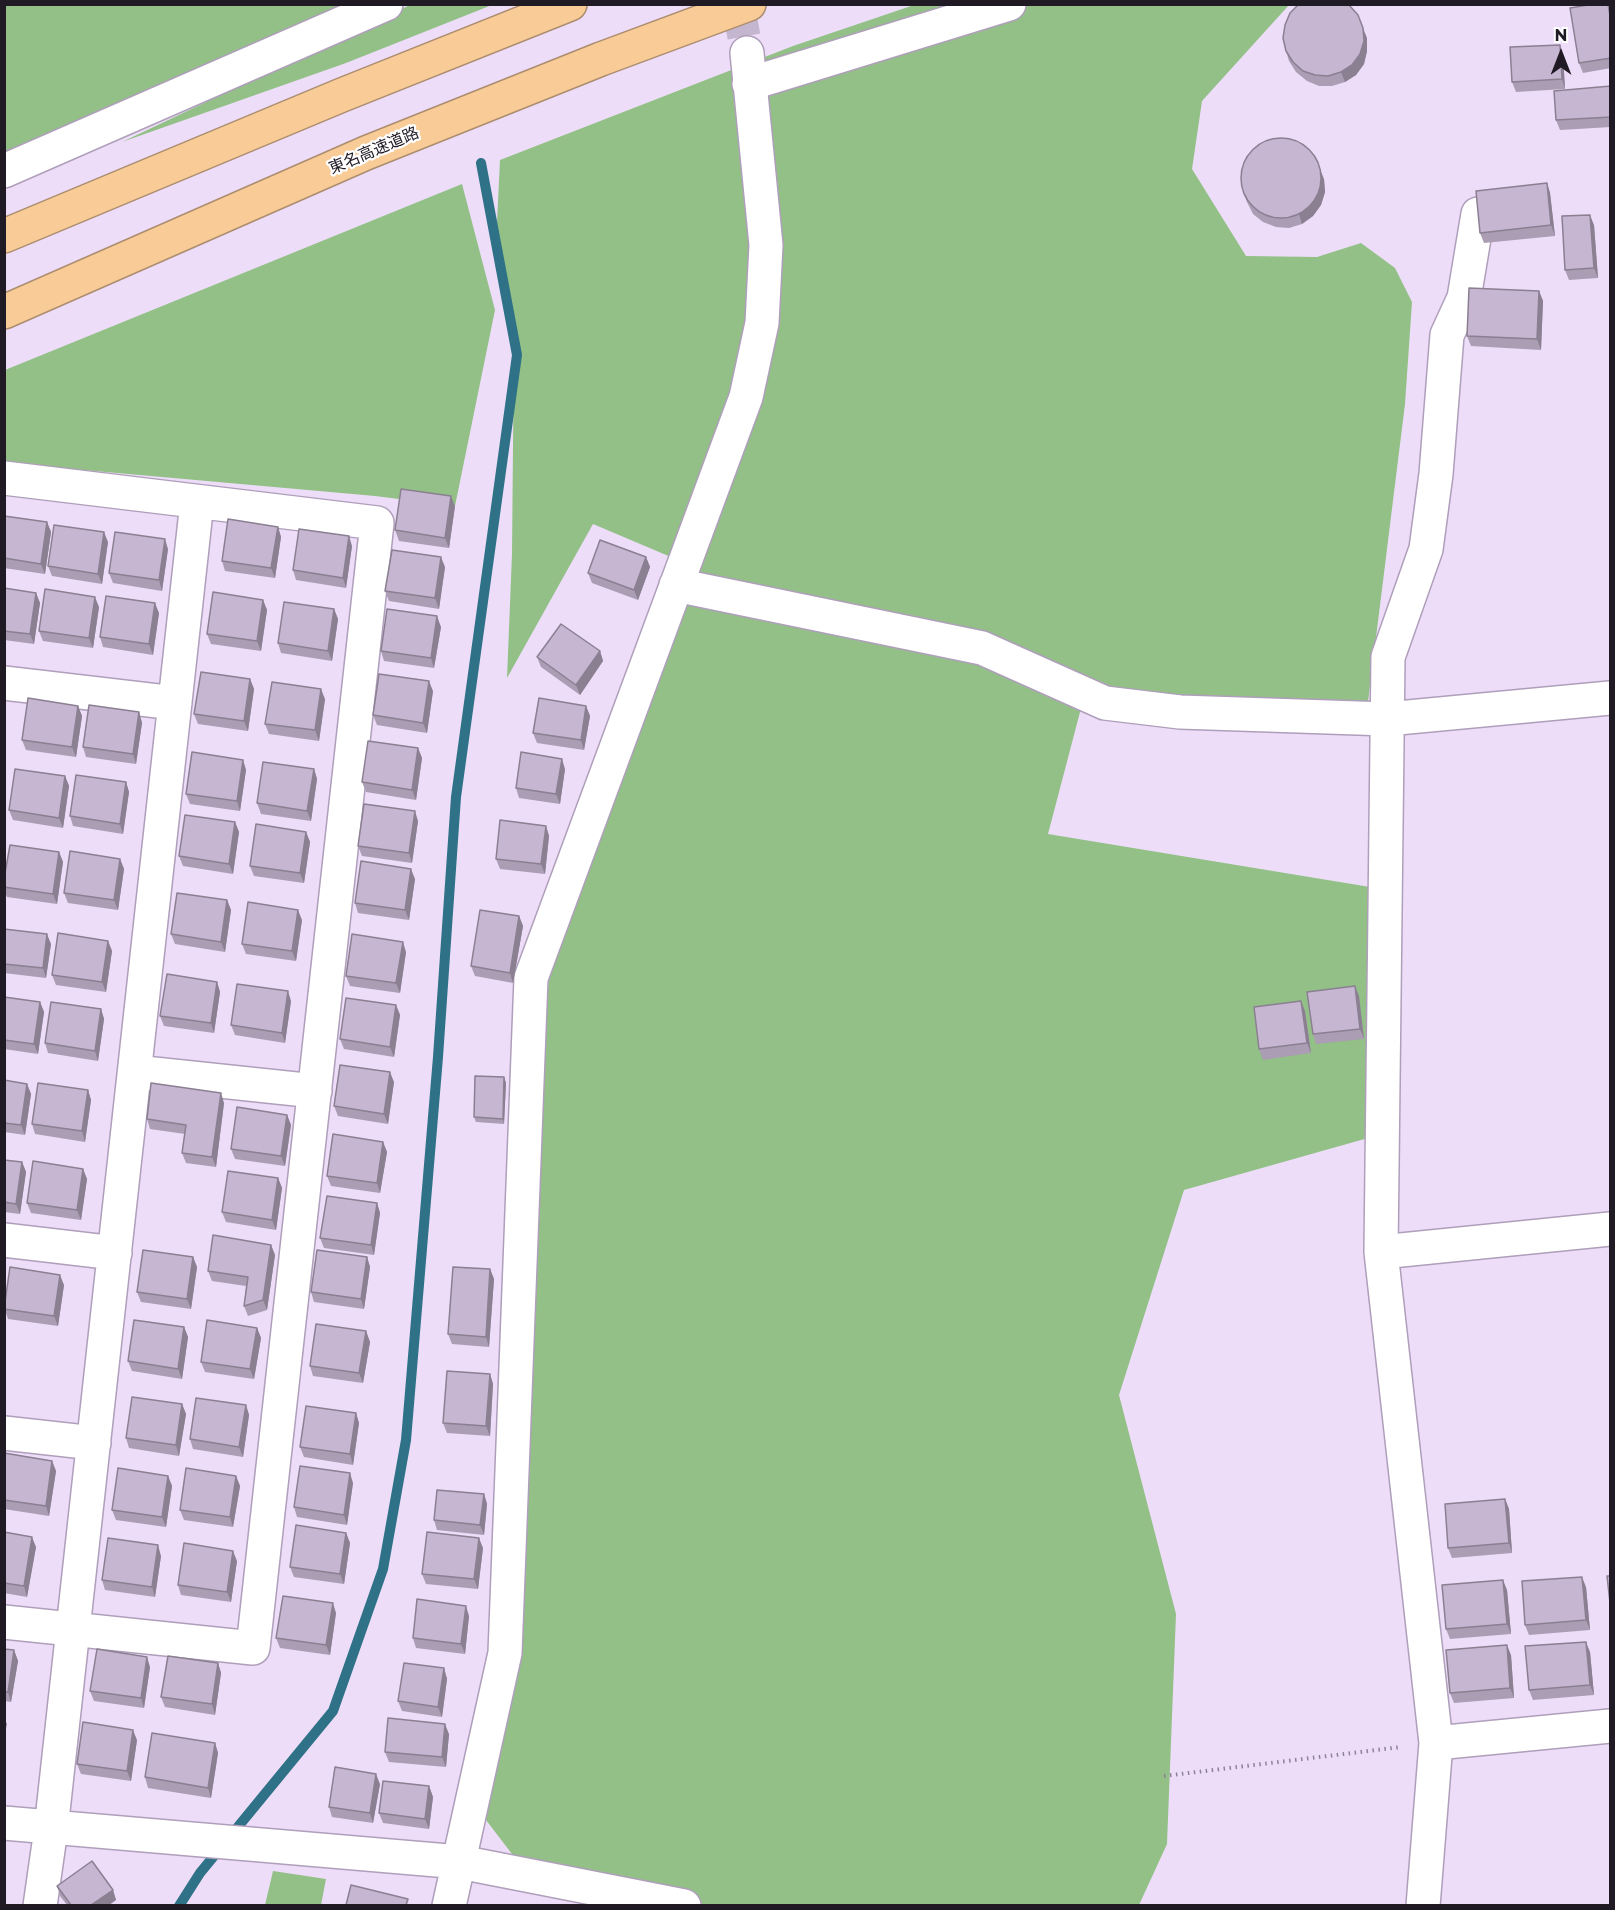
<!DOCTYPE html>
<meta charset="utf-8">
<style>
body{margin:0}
#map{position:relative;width:1615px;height:1910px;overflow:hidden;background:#edddf9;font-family:Montserrat,sans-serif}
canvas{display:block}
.frame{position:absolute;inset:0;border:6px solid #201a24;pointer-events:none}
.north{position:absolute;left:1531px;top:24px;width:60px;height:60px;-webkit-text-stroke:4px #fff;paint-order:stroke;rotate:0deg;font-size:16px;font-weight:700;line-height:24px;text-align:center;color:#201a24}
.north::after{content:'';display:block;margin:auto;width:21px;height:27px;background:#201a24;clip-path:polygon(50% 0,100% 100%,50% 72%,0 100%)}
</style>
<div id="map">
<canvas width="1615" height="1910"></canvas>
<div class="frame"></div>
<div class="north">N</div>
</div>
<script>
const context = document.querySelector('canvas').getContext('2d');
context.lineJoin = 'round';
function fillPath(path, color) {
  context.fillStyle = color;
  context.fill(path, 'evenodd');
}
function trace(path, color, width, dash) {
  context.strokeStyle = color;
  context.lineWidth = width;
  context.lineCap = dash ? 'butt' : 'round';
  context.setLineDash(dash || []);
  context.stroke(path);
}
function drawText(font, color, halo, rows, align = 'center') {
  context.font = font + ' Montserrat,"Noto Sans JP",sans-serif';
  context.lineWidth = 4.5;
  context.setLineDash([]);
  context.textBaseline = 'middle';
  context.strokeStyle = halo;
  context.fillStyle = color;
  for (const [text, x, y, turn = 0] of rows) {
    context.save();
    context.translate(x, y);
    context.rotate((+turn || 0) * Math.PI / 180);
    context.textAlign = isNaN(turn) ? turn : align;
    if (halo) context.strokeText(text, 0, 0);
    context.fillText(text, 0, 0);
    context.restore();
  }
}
const green = new Path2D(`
 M5,5H386L5,170Z
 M410,5H492L346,63L122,142Z
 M914,5H1289L1202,101L1192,169L1246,256L1317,257L1361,243L1395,268L1412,302L1405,404L1366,718L1085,693L1048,834L1370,887L1368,1138L1184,1190L1119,1395L1176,1614L1167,1844L1139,1905H684L528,1875L473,1803L509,1554L523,1172L560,900L685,563L593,524L507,678L512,554L514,339L496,243L500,160L793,46Z
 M462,184L495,310L455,506L375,496L5,463V370Z
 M273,1871L326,1879L321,1905H265Z`);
const stream = new Path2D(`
 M179,1906L200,1873L333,1711L383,1569L406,1440L438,1057L456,797L517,355L481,163`);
const streetTunnel = new Path2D(`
 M738,4L747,53`);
const path = new Path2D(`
 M1164,1776L1401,1747`);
const street = new Path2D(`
 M749,84L1009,4
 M4,171L386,4
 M4,478L377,523L253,1648L4,1622
 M676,585L982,648L1105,703L1180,712L1387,719L1610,698
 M4,683L175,703
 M135,1072L315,1091
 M4,1240L115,1253
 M1381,1252L1610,1229
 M4,1433L94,1443
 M1436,1743L1381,1252L1388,657L1426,549L1436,474L1447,335L1464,298L1478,214
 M4,1823L460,1862L684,1906
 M40,1906L51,1829L197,502
 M449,1906L505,1653L531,978L746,397L762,323L766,245L747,53
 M1423,1906L1436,1743L1610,1726`);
const highway = new Path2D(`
 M4,236L342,95L570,4
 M4,312L366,153L601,59L749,4`);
const wall = new Path2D(`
 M1608,4L1611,11V68L1583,73L1579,63Z
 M1367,38V51L1364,64L1356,75L1345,82L1332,86H1319L1307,81L1296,72L1289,61L1286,51Z
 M1563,55L1565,89L1516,92L1512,82Z
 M1611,86V127L1560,130L1556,120Z
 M1324,179L1325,192L1321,205L1313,216L1302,224L1289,228L1276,227L1263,222L1253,214L1247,202L1243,192Z
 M1547,183L1550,193L1555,236L1484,243L1480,233Z
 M1594,225L1598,278L1569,280L1565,270Z
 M1539,291L1543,301L1541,350L1471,346L1467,336Z
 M455,506L449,548L399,541L395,530Z
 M4,516L47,522L51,532L45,574L4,568Z
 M278,527L281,537L275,578L225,571L222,561Z
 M108,542L102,584L52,576L48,566Z
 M352,546L346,588L296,580L293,570Z
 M168,549L162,591L113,583L109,573Z
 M646,557L650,567L638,600L592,583L588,573Z
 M445,567L439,609L389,601L385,591Z
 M4,588L36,593L40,603L34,644L4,640Z
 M263,600L267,610L261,651L211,644L207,634Z
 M99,607L93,648L43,641L39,631Z
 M334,609L338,619L332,661L281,653L278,643Z
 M159,613L153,655L103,647L100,637Z
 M441,627L434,668L384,661L381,651Z
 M600,651L603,661L580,695L541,667L537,657Z
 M250,679L254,689L248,731L198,724L194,714Z
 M433,691L427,733L377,725L373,715Z
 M325,699L319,741L269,734L265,724Z
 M78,706L82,716L76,757L26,750L22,740Z
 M586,706L590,716L584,750L537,743L533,733Z
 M139,712L142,723L136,764L86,757L83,747Z
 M418,748L422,758L416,800L366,792L362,782Z
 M243,760L246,770L240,811L190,804L186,794Z
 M314,769L317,779L311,821L261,814L257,803Z
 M565,769L560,804L519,798L516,788Z
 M65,776L69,786L63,828L13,820L9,810Z
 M126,782L129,792L123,834L73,826L70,816Z
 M418,821L412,863L362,856L358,846Z
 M235,822L239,832L233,874L183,866L179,856Z
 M546,826L549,836L545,874L500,869L496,859Z
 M306,832L310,842L304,883L254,876L250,866Z
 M59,852L63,862L57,904L7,897L4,890V879Z
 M120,859L124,869L118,910L68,903L64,893Z
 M415,879L409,920L358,913L355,903Z
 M227,900L231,910L225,952L175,944L171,934Z
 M519,916L523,926L513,983L475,976L471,966Z
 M302,920L296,961L246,954L242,944Z
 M4,929L51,944L46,978L4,973Z
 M108,941L112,951L106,992L56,985L52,975Z
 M406,952L400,993L350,986L346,976Z
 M217,982L220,992L214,1033L164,1026L160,1016Z
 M1355,986L1359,996L1364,1039L1316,1044L1313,1034Z
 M4,997L40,1002L44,1012L38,1054L4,1049Z
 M291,1001L285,1043L235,1035L231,1025Z
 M396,1005L400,1015L394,1057L344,1049L340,1039Z
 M101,1009L104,1019L98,1061L48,1053L45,1043Z
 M1305,1011L1311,1053L1263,1060L1259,1049Z
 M504,1077L506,1083L504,1124L476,1122L474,1117Z
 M4,1080L27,1084L31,1094L25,1135L4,1132Z
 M394,1082L388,1124L338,1116L334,1106Z
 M88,1090L91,1100L85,1142L35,1134L32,1124Z
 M224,1103L216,1167L186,1163L182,1153L185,1134L150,1129L147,1119Z
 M287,1115L291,1125L285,1166L235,1159L231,1149Z
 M383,1142L387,1152L380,1193L331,1186L327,1176Z
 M4,1160L22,1162L26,1172L20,1214L4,1212Z
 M83,1169L87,1179L81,1220L31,1213L27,1203Z
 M278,1178L282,1188L276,1230L226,1222L222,1212Z
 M377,1203L380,1213L374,1255L324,1248L320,1238Z
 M271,1245L275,1255L267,1310L248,1316L244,1306L246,1286L212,1281L208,1271Z
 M193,1257L197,1267L191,1309L141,1302L137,1292Z
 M367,1257L370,1267L364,1309L314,1302L311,1292Z
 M490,1269L494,1279L489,1347L452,1344L448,1334Z
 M64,1285L58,1326L8,1319L4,1307Z
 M184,1327L188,1337L182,1379L132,1371L128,1361Z
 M257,1328L261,1338L254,1379L205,1372L201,1362Z
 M366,1331L370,1342L363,1383L313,1376L310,1366Z
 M490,1374L493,1384L490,1436L447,1433L443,1423Z
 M182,1404L186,1414L179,1456L129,1448L126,1438Z
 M246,1405L249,1415L243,1457L193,1449L190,1439Z
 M356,1413L359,1423L353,1465L304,1457L300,1447Z
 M4,1453L52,1461L56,1471L49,1516L4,1509Z
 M168,1476L172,1486L166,1527L116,1520L112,1510Z
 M236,1476L240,1486L233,1527L184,1520L180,1510Z
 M353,1483L347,1525L297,1517L294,1507Z
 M484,1494L487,1504L484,1535L437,1530L434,1520Z
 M1505,1499L1509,1509L1512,1553L1452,1558L1448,1548Z
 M4,1532L36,1547L27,1597L4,1593Z
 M346,1533L350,1543L344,1584L294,1577L290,1567Z
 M483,1548L478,1589L426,1584L422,1574Z
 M161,1556L155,1597L105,1590L102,1580Z
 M237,1561L231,1602L181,1595L178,1585Z
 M1586,1587L1590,1630L1529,1635L1525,1625Z
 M1507,1590L1511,1634L1450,1639L1446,1629Z
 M336,1613L330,1655L280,1648L276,1638Z
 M469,1616L465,1654L416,1648L413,1638Z
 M4,1649L14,1650L18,1661L11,1702L4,1701Z
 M1590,1652L1594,1695L1533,1700L1529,1690Z
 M1511,1655L1514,1698L1454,1703L1450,1693Z
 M218,1663L221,1673L215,1715L165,1707L161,1697Z
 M150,1667L144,1708L94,1701L90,1691Z
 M444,1668L447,1679L442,1717L402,1711L398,1701Z
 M449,1734L446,1767L389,1762L385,1752Z
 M137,1740L131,1781L81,1774L77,1764Z
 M215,1743L218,1753L211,1798L148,1788L145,1777Z
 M380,1784L373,1823L332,1817L329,1807Z
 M429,1786L433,1797L429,1829L383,1823L379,1813Z
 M57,1886L113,1890L116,1900L109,1905H67L60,1896Z`);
const shadedWall = new Path2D(`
 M1363,28L1367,38V51L1364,64L1356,75L1345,82L1341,72Z
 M1560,45L1563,55L1565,89L1562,79Z
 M1320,169L1324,179L1325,192L1321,205L1313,216L1302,224L1299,214Z
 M1547,183L1550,193L1555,236L1551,225Z
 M1590,215L1594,225L1598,278L1594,268Z
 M1539,291L1543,301L1541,350L1537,339Z
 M451,496L455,506L449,548L445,538Z
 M47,522L51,532L45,574L41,564Z
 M278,527L281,537L275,578L271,568Z
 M104,532L108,542L102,584L98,574Z
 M349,536L352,546L346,588L343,578Z
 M165,539L168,549L162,591L159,580Z
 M441,557L445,567L439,609L435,598Z
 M646,557L650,567L638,600L634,590Z
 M36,593L40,603L34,644L30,634Z
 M95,597L99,607L93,648L89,638Z
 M263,600L267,610L261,651L257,641Z
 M155,603L159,613L153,655L149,644Z
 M334,609L338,619L332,661L328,651Z
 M437,616L441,627L434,668L431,658Z
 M600,651L603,661L580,695L576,685Z
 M250,679L254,689L248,731L244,721Z
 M429,681L433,691L427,733L423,723Z
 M321,689L325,699L319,741L315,730Z
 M78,706L82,716L76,757L72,747Z
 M586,706L590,716L584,750L581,740Z
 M139,712L142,723L136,764L133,754Z
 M418,748L422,758L416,800L412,790Z
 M562,759L565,769L560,804L556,794Z
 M243,760L246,770L240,811L237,801Z
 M314,769L317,779L311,821L307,811Z
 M65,776L69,786L63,828L59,818Z
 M126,782L129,792L123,834L120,824Z
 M415,811L418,821L412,863L409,853Z
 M235,822L239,832L233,874L229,864Z
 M546,826L549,836L545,874L541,864Z
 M306,832L310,842L304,883L300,873Z
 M59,852L63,862L57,904L53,894Z
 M120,859L124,869L118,910L114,900Z
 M411,869L415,879L409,920L405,910Z
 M227,900L231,910L225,952L221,942Z
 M298,910L302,920L296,961L292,951Z
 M519,916L523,926L513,983L510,973Z
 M47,934L51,944L46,978L43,968Z
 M108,941L112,951L106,992L102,982Z
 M403,942L406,952L400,993L396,983Z
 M217,982L220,992L214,1033L211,1023Z
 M1355,986L1359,996L1364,1039L1360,1029Z
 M288,991L291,1001L285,1043L282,1033Z
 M1301,1001L1305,1011L1311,1053L1307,1043Z
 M40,1002L44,1012L38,1054L34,1044Z
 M396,1005L400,1015L394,1057L390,1047Z
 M101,1009L104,1019L98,1061L95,1051Z
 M390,1072L394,1082L388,1124L384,1114Z
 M504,1077L506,1083L504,1124L503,1119Z
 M27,1084L31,1094L25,1135L21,1125Z
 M88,1090L91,1100L85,1142L82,1131Z
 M221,1093L224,1103L216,1167L212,1157Z
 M287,1115L291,1125L285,1166L281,1156Z
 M383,1142L387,1152L380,1193L377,1183Z
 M22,1162L26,1172L20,1214L16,1204Z
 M83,1169L87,1179L81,1220L77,1210Z
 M278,1178L282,1188L276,1230L272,1220Z
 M377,1203L380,1213L374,1255L371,1245Z
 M271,1245L275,1255L267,1310L263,1300Z
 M193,1257L197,1267L191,1309L187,1299Z
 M367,1257L370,1267L364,1309L361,1299Z
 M490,1269L494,1279L489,1347L486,1337Z
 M60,1275L64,1285L58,1326L54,1316Z
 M184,1327L188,1337L182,1379L178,1369Z
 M257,1328L261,1338L254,1379L250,1369Z
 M366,1331L370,1342L363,1383L359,1373Z
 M490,1374L493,1384L490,1436L486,1426Z
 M182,1404L186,1414L179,1456L176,1445Z
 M246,1405L249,1415L243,1457L239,1447Z
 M356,1413L359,1423L353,1465L350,1454Z
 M52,1461L56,1471L49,1516L46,1506Z
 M350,1473L353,1483L347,1525L344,1515Z
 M168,1476L172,1486L166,1527L162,1517Z
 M236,1476L240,1486L233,1527L230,1517Z
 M484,1494L487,1504L484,1535L480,1525Z
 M1505,1499L1509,1509L1512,1553L1509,1543Z
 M346,1533L350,1543L344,1584L340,1574Z
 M32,1537L36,1547L27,1597L24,1586Z
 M479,1538L483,1548L478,1589L474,1579Z
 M158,1545L161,1556L155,1597L152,1587Z
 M233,1551L237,1561L231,1602L227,1592Z
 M1582,1577L1586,1587L1590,1630L1586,1620Z
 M1503,1580L1507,1590L1511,1634L1507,1624Z
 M333,1603L336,1613L330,1655L326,1645Z
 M466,1606L469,1616L465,1654L461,1644Z
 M1586,1642L1590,1652L1594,1695L1590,1685Z
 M1507,1645L1511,1655L1514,1698L1510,1688Z
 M14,1650L18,1661L11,1702L8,1692Z
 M147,1657L150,1667L144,1708L141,1698Z
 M218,1663L221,1673L215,1715L212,1704Z
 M444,1668L447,1679L442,1717L438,1707Z
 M4,1718L7,1724L4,1737Z
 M445,1724L449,1734L446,1767L442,1757Z
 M133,1730L137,1740L131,1781L127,1771Z
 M215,1743L218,1753L211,1798L208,1788Z
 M376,1774L380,1784L373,1823L370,1813Z
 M429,1786L433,1797L429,1829L425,1819Z
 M113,1890L116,1900L109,1905H91Z`);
const building = new Path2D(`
 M1299,4L1349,5L1358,15L1363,28L1364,41L1360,54L1352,65L1341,72L1328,76L1315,75L1303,71L1293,62L1286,51L1283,38L1285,25L1290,13Z
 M1594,4H1608L1611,21V58L1579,63L1570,8Z
 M1560,45L1562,79L1512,82L1510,47Z
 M1611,86V117L1556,120L1554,91Z
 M1241 178a40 40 0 1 1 80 0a40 40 0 1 1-80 0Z
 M1547,183L1551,225L1480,233L1476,191Z
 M1590,215L1594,268L1565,270L1562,216Z
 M1469,288L1539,291L1537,339L1467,336Z
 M401,489L451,496L445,538L395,530Z
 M4,516L47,522L41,564L4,558Z
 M228,519L278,527L271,568L222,561Z
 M54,525L104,532L98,574L48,566Z
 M299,529L349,536L343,578L293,570Z
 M115,532L165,539L159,580L109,573Z
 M600,540L646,557L634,590L588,573Z
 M392,550L441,557L435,598L385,591Z
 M4,588L36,593L30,634L4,631Z
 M45,589L95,597L89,638L39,631Z
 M213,592L263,600L257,641L207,634Z
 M106,596L155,603L149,644L100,637Z
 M284,602L334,609L328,651L278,643Z
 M387,609L437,616L431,658L381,651Z
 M561,624L600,651L576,685L537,657Z
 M201,672L250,679L244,721L194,714Z
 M379,674L429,681L423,723L373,715Z
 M272,682L321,689L315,730L265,724Z
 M28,698L78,706L72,747L22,740Z
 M539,698L586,706L581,740L533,733Z
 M89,705L139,712L133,754L83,747Z
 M368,741L418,748L412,790L362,782Z
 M192,752L243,760L237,801L186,794Z
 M521,752L562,759L556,794L516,788Z
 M263,762L314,769L307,811L257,803Z
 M15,769L65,776L59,818L9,810Z
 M76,775L126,782L120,824L70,816Z
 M364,804L415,811L409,853L358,846Z
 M185,815L235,822L229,864L179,856Z
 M500,820L546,826L541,864L496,859Z
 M256,824L306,832L300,873L250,866Z
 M10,845L59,852L53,894L4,887V879Z
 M70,851L120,859L114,900L64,893Z
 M361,861L411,869L405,910L355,903Z
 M177,893L227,900L221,942L171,934Z
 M248,902L298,910L292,951L242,944Z
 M480,910L519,916L510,973L471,966Z
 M4,929L47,934L43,968L4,964Z
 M58,933L108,941L102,982L52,975Z
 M352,934L403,942L396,983L346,976Z
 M167,974L217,982L211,1023L160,1016Z
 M237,984L288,991L282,1033L231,1025Z
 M1355,986L1360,1029L1313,1034L1307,992Z
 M4,997L40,1002L34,1044L4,1040Z
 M346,998L396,1005L390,1047L340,1039Z
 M1301,1001L1307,1043L1259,1049L1254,1007Z
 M51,1002L101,1009L95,1051L45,1043Z
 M340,1065L390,1072L384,1114L334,1106Z
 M475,1076L504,1077L503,1119L474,1117Z
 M4,1080L27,1084L21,1125L4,1123Z
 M38,1083L88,1090L82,1131L32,1124Z
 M151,1083L221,1093L212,1157L182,1153L186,1125L147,1119Z
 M237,1107L287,1115L281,1156L231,1149Z
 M333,1134L383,1142L377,1183L327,1176Z
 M4,1160L22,1162L16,1204L4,1202Z
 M33,1161L83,1169L77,1210L27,1203Z
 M228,1171L278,1178L272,1220L222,1212Z
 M327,1196L377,1203L371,1245L320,1238Z
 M213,1235L271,1245L263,1300L244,1306L248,1277L208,1271Z
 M143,1250L193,1257L187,1299L137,1292Z
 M317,1250L367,1257L361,1299L311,1292Z
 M10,1267L60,1275L54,1316L4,1309Z
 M453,1267L490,1269L486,1337L448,1334Z
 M134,1320L184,1327L178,1369L128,1361Z
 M207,1320L257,1328L250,1369L201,1362Z
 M316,1324L366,1331L359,1373L310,1366Z
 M447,1371L490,1374L486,1426L443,1423Z
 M132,1397L182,1404L176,1445L126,1438Z
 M196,1398L246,1405L239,1447L190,1439Z
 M306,1406L356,1413L350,1454L300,1447Z
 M4,1453L52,1461L46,1506L4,1500Z
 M300,1466L350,1473L344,1515L294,1507Z
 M118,1468L168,1476L162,1517L112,1510Z
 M186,1468L236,1476L230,1517L180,1510Z
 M437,1490L484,1494L480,1525L434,1520Z
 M1505,1499L1509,1543L1448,1548L1445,1504Z
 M296,1525L346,1533L340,1574L290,1567Z
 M4,1532L32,1537L24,1586L4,1583Z
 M427,1532L479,1538L474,1579L422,1574Z
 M108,1538L158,1545L152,1587L102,1580Z
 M184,1543L233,1551L227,1592L178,1585Z
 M1607,1576H1611V1612Z
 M1582,1577L1586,1620L1525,1625L1522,1581Z
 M1503,1580L1507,1624L1446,1629L1442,1585Z
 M283,1596L333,1603L326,1645L276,1638Z
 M417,1599L466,1606L461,1644L413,1638Z
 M1586,1642L1590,1685L1529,1690L1525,1646Z
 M1507,1645L1510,1688L1450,1693L1446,1650Z
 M4,1649L14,1650L8,1692H4Z
 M97,1649L147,1657L141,1698L90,1691Z
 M168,1656L218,1663L212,1704L161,1697Z
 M404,1663L444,1668L438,1707L398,1701Z
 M388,1718L445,1724L442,1757L385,1752Z
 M83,1722L133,1730L127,1771L77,1764Z
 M152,1733L215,1743L208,1788L145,1777Z
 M335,1767L376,1774L370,1813L329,1807Z
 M383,1781L429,1786L425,1819L379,1813Z
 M92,1861L113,1890L91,1905H71L57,1886Z
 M351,1885L408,1899L406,1905H346Z`);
const streetNames = [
 ["東名高速道路",374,151,-23]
];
fillPath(green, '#92c086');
trace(stream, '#2f7186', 10);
trace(streetTunnel, '#c4b6ce', 33, [33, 16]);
trace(street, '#af9fba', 36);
trace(highway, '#ac8d6f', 36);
trace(path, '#8e8296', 4, [1.5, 4.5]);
trace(street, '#fff', 33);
trace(highway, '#f8cb97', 33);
fillPath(wall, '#aa9db4');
fillPath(shadedWall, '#8b7f92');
fillPath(building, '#c6b6d1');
trace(building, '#8b7f92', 1.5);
drawText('16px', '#201a24', '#fff', streetNames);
</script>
